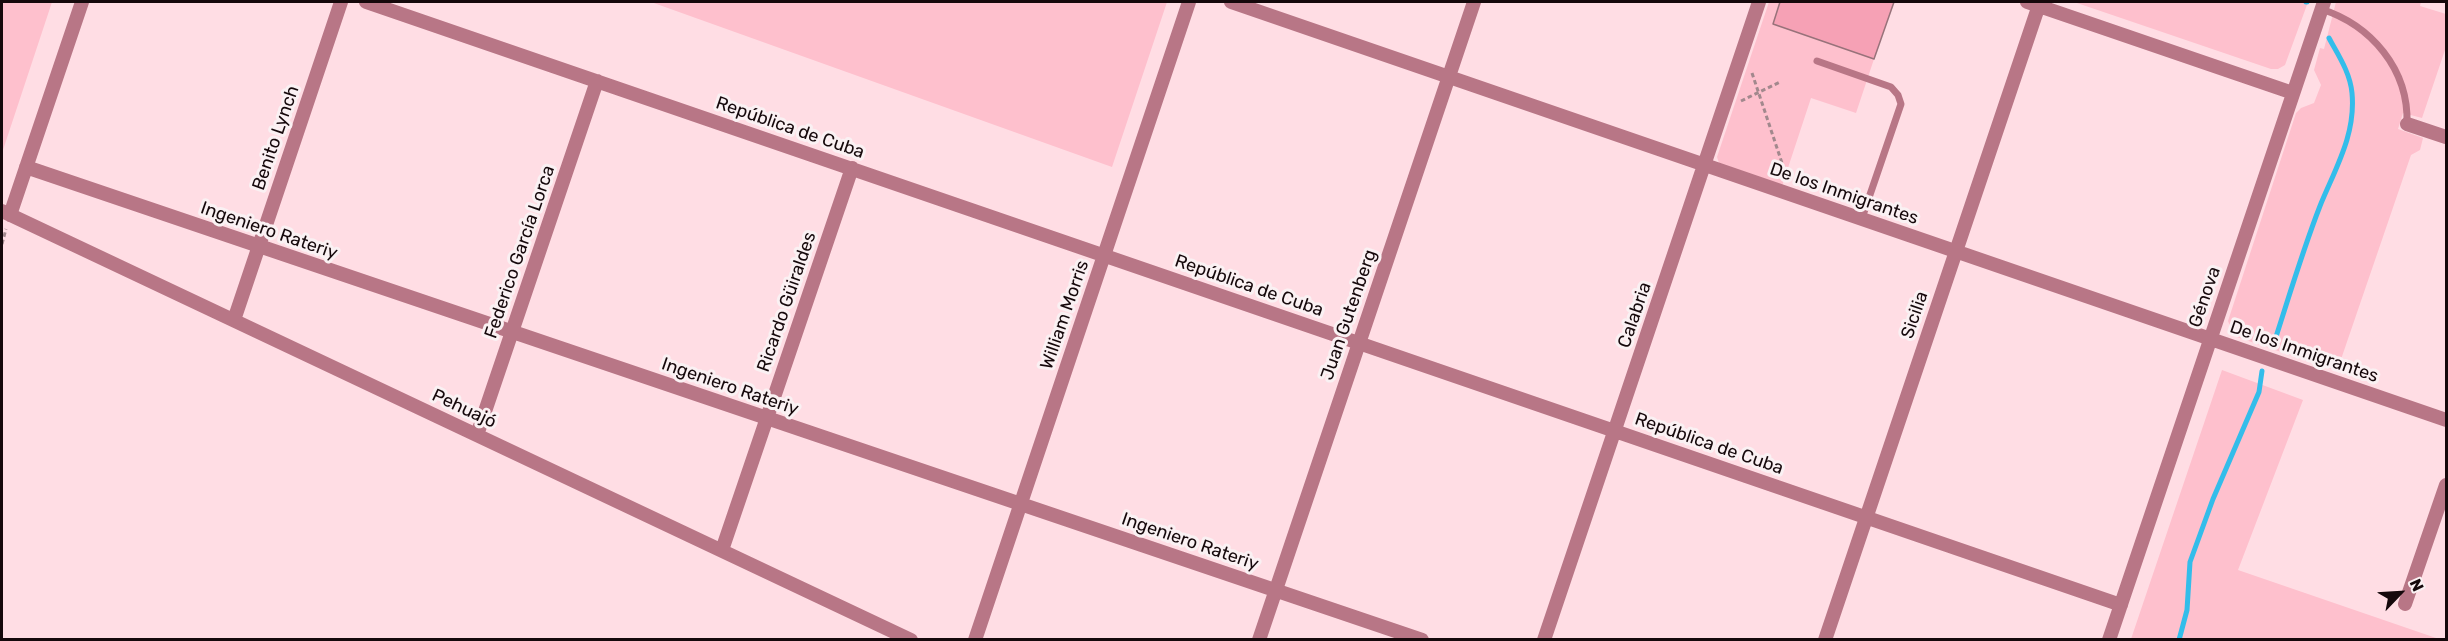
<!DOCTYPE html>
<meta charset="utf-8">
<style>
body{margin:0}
#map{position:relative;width:2448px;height:641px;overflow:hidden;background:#ffdde4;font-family:Rubik,sans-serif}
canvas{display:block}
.frame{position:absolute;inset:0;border:3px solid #15080b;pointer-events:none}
.north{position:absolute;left:2370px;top:563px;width:60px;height:60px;-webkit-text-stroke:4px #faf1f3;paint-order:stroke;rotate:65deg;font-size:16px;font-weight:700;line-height:24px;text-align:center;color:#15080b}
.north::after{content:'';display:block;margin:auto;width:21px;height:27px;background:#15080b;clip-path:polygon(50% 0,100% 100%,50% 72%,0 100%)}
</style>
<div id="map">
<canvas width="2448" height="641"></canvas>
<div class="frame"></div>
<div class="north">N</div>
</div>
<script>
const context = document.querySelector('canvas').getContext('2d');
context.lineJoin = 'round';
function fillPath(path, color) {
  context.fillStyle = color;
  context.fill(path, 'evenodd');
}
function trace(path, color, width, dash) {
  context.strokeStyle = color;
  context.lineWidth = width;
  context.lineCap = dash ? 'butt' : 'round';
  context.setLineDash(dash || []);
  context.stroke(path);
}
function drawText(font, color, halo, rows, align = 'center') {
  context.font = font + ' Rubik,sans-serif';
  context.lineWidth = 6;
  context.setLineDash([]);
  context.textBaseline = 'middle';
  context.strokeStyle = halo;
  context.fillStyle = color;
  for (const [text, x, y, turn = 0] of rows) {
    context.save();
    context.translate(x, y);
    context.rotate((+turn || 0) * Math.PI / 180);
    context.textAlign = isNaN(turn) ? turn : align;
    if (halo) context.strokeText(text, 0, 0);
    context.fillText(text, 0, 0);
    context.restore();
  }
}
const green = new Path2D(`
 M2,2H52L2,153Z
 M651,2H1167L1112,167Z
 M1769,2H1780L1773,24L1874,59L1856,113L1811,98L1782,186L1719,163L1717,157Z
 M2074,2H2308L2285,65L2278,69H2271Z
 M2336,2H2421L2420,6L2446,14V47L2422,118L2403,113L2398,129L2423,138L2420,150L2411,155L2337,371L2234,336L2228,321L2296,113L2301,108L2314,103L2321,85L2314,70L2320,48L2324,49Z
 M2222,370L2303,400L2238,570L2439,639H2131Z`);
const stream = new Path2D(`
 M2306,2H2307
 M2273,346C2288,300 2302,252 2320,206C2335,169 2356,135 2352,93C2350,72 2338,55 2329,38
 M2179,640L2187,610L2190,562L2213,499L2259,392L2262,371`);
const building = new Path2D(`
 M1780,2H1894L1874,59L1773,24Z`);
const path = new Path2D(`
 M1752,73L1786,175
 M1741,101L1780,82
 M2,244L6,229`);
const service = new Path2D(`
 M2321,9C2371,25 2409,69 2407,124
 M1817,61L1891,87L1898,95L1901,104L1862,218`);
const minor = new Path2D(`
 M366,2L2121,605
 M1231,2L2446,420
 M2027,2L2293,93
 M2407,124L2446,137
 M26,167L1422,640
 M2,211L911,640
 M10,215L82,2
 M234,320L341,2
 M477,435L597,81
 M722,550L852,168
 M2405,604L2446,485
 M975,640L1189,2
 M1259,640L1474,2
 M1544,640L1759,2
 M1825,640L2040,2
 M2109,640L2324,2`);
const streetNames = [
 ["República de Cuba",790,128,19],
 ["Benito Lynch",276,138,-71],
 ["De los Inmigrantes",1844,194,19],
 ["Ingeniero Rateriy",269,231,19],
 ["Federico García Lorca",520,252,-71],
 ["República de Cuba",1249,286,19],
 ["Génova",2205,297,-71],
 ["Ricardo Güiraldes",787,302,-71],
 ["William Morris",1065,315,-71],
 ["Juan Gutenberg",1349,315,-71],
 ["Calabria",1635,315,-71],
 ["Sicilia",1915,315,-71],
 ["De los Inmigrantes",2304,352,19],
 ["Ingeniero Rateriy",730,387,19],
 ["Pehuajó",464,409,25],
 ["República de Cuba",1709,444,19],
 ["Ingeniero Rateriy",1190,542,19]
];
fillPath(green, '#fec0cd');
trace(stream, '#33bdea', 5);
fillPath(building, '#f6a1b5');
trace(building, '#98727a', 1.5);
trace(path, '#a2888d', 3, [4.5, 3]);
trace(service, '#b87686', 7);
trace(minor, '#b87686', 14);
drawText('18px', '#15080b', '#faf1f3', streetNames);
</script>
